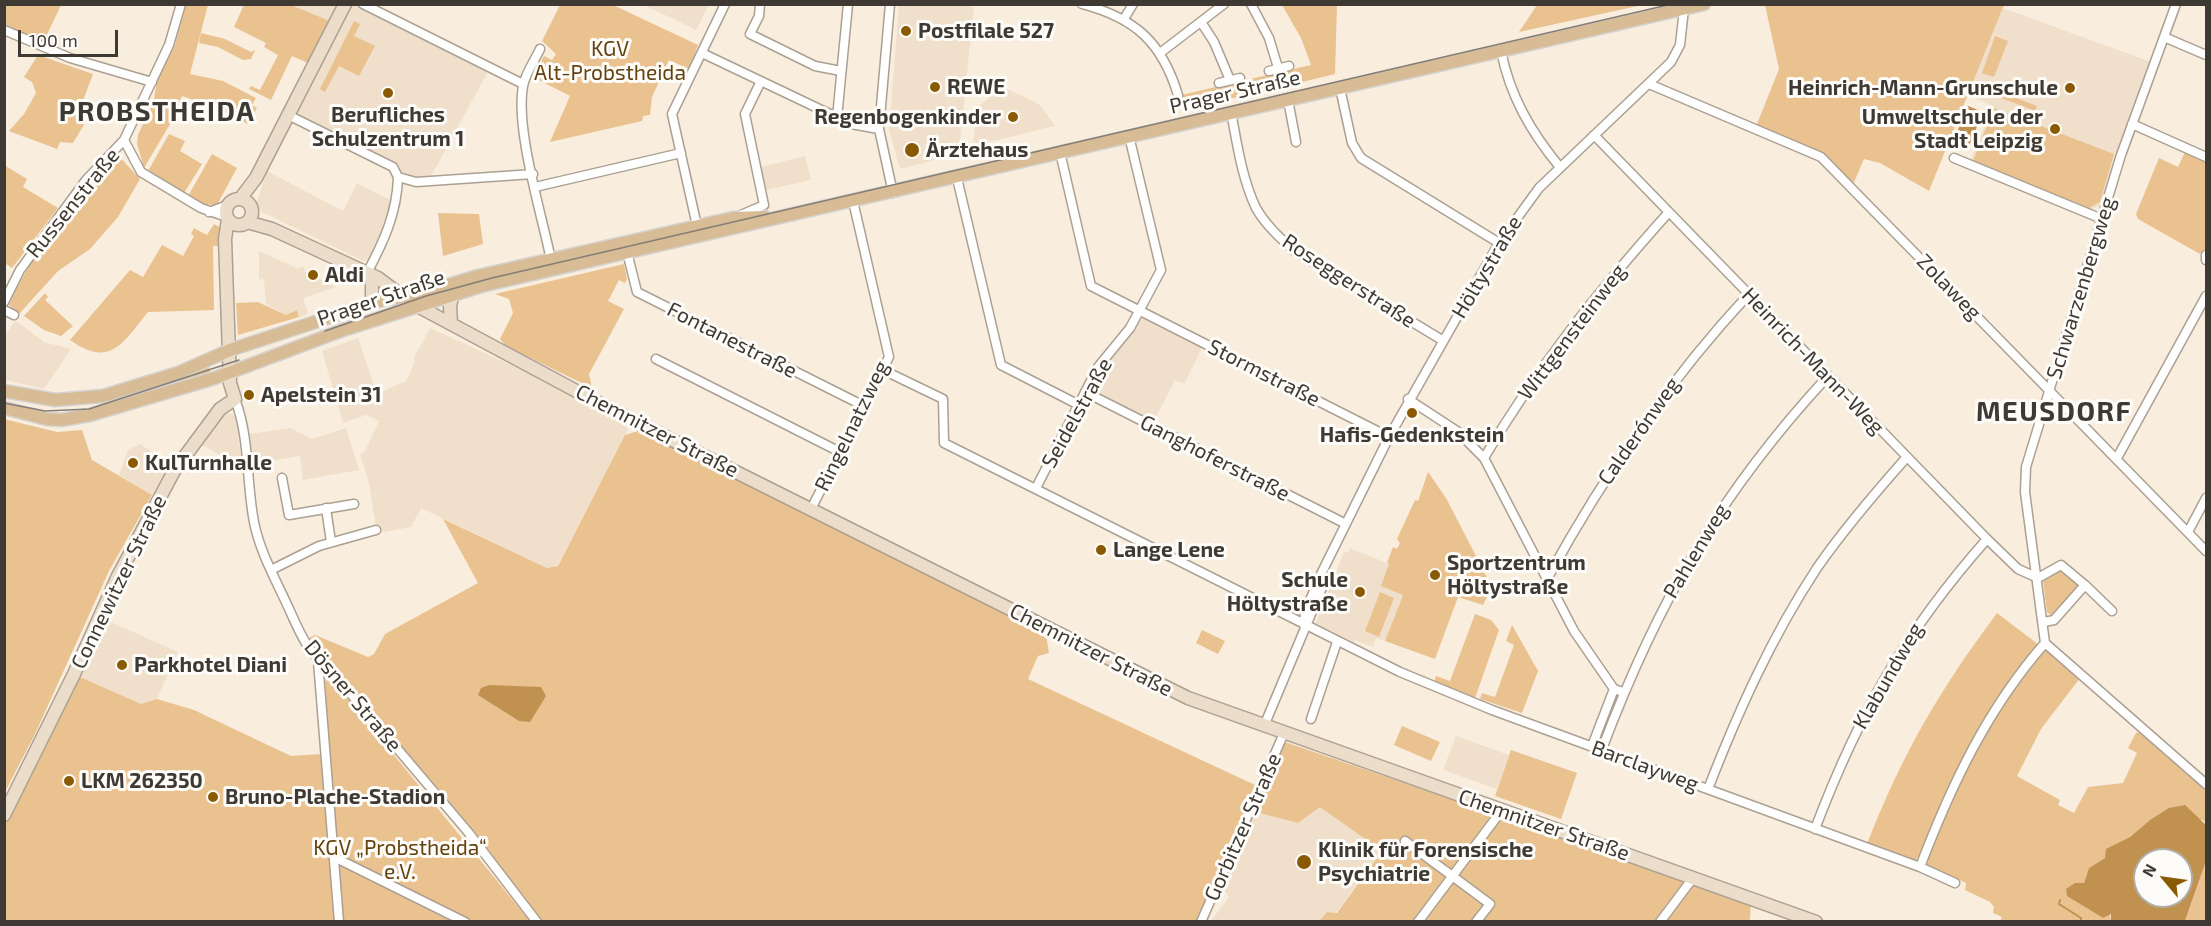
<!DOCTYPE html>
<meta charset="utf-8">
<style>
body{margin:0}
#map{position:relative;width:2211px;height:926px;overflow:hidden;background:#f9edde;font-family:"Exo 2",sans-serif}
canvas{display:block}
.frame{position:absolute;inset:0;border:6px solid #3e3933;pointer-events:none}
.north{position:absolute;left:2133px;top:848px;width:60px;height:60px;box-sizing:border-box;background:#fefcf9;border:2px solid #b1aeaa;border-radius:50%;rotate:299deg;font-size:16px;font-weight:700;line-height:24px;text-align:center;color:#3e3933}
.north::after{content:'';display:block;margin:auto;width:21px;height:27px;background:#8a5a00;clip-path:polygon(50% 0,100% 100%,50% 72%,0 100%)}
.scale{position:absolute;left:18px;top:30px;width:100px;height:27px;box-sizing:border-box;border:3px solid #3e3933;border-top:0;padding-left:8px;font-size:18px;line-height:21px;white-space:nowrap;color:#3e3933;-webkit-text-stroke:4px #fefcf9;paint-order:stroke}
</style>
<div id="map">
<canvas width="2211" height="926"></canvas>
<div class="frame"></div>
<div class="north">N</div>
<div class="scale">100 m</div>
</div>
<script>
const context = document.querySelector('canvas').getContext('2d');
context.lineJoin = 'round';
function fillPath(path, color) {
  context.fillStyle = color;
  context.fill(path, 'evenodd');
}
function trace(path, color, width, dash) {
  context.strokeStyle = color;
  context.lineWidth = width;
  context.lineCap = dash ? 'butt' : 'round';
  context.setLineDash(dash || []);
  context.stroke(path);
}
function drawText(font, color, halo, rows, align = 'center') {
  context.font = font + ' "Exo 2",sans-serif';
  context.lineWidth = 6;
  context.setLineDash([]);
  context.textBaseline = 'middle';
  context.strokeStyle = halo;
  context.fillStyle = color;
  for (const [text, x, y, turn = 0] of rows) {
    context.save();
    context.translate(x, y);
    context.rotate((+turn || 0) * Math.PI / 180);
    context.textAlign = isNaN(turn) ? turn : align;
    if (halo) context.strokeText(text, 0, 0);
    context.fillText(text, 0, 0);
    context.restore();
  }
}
const built = new Path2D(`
 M955,4L974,7L960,140L962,153L900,169L889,129L899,5Z
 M291,5H338L330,21Z
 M345,5H363L490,68L428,182H416L288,115Z
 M644,5H709L696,30Z
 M2003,8L2151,62L2118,153L2104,204L2090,210L1970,162L1993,106L1967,95Z
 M1000,89L1003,92L1007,89L1031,100L1041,106L1055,126L973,146L977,107Z
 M805,156L811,180L766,190L761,167Z
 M267,171L343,211L357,183L392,201L388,217L368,260L363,261L262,212L256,205Z
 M259,251L299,269L301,266L305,268L304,271L336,287L303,298L308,314L299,317L297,311L286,315L266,304L264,279L259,280Z
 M1142,318L1202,348L1184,384L1175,380L1154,421L1099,394L1095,388L1100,373Z
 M16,321L44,342L71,349L44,389L5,380V334Z
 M430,328L539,378L629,428L558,565L553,568H547L421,508L411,527L377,533L369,483L360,454L365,451L379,421L366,415L343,423L322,351L358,338L377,394L406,381L415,362L414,358Z
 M226,412L236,416L241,456L226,458L202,445Z
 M291,428L312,439L346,428L359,470L303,480L300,456L252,464L249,434Z
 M140,444L170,463L152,495L119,475L128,450Z
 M1350,548L1389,564L1403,595L1385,641L1376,638L1373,647L1355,640L1354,642L1316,623L1344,552L1348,553Z
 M104,619L178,652L157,699L141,704L78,676Z
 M1456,736L1509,755L1497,789L1443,770Z
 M1320,806L1382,851L1336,913L1327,912L1319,921L1210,922L1229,897L1223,888L1255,812L1298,823Z`);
const green = new Path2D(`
 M5,5H61L43,43L5,25Z
 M186,5H208L190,74L223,81L256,98L252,105L257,108L248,124L222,110L182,96L176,114L144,168L137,144L138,135L154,99L157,80L175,45Z
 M244,5H291L330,21L308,63L292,56L271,100L249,89L251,86L260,90L278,55L264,47L266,43L234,27Z
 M560,5H613L698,45L689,69L669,60L652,97L650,115L643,116L642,121L550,142L570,96L533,77L544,56L552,60L556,54L542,41Z
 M1282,5H1337L1335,74L1245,96L1180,106L1181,95L1311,65L1301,38Z
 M1537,5V4L1642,5L1519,32Z
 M1765,5H2004L1929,191L1880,163L1864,159L1852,187L1821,157L1755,129L1779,69Z
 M354,21L360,24L354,36L375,46L359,76L339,66L325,92L320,89Z
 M201,33L225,39L251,52L255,50L251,59L243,60L218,47L199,43Z
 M1995,36L2008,41L1994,77L1982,73Z
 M38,55L93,74L76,119L85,123L73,143L60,142L57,149L9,131L24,114L36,93L32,82L24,77Z
 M1977,83L2037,106L2035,111L1975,88Z
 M1994,108L2114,154L2100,202L2089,208L1973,161Z
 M169,134L185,141L180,151L202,164L184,193L148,171Z
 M2185,152L2206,161V247L2205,252L2200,254L2138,219L2136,214L2159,158L2178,167Z
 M117,154L140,179L118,217L90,249L58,271L19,314L9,305C31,257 76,186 117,154Z
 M212,154L237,168L217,205L201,204L188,196Z
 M4,165L27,179L23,187L58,208L12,268L5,263Z
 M438,213L479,214L483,244L443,256Z
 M214,224L219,227L221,246H213L214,310L148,312C123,342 111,369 70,340L130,270L143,277L162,245L183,256L194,236L191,234L194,228L207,235Z
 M624,264L627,279L625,283L619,280L608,301L624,309L589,374L592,388L506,346L500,339L513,313L509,299L495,294Z
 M45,293L48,297L45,300L73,326L61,336L44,330L24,316Z
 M258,302L286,315L297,310L299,317L238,335L236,303Z
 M207,363L211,373L105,408L103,400Z
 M4,419L57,432L82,430L92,460L152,495L109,571L35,734L5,792Z
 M638,431L709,463L1046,635L1049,653L1038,656L1028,679L1255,785L1196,921H542L477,837L309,638L315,635L368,657L374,654L385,634L478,583L443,519L547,568L558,566L625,435Z
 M1428,472L1446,498L1492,587L1483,605L1458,597L1435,659L1385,641L1403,595L1381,586L1389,564L1387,563L1393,547L1397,549L1400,543L1397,539L1415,500L1418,501Z
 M2061,569L2081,586L2052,616L2047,612L2043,580Z
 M1380,592L1394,598L1379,637L1365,631Z
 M1997,613L2039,645C1984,708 1950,780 1919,856L1915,861L1867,844C1902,754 1939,691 1997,613Z
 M1475,614L1491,620L1499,630L1475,698L1434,682L1436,676L1450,681Z
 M1512,625L1538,671L1522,713L1480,699L1482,693L1495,697L1514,645L1506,641Z
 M1202,630L1225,641L1218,654L1196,643Z
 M2045,650L2080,678L2041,729L2017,776L2060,800L2058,805L2074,813L2088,787L2123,783L2137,753L2128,748L2136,733L2140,732L2206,788V825L2203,820H2150L2130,837L2110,848L2105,858L2089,868L2084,883L2066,889L2068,896L2103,918L2110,914L2111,921H2000L2002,917L1993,913L1994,907L1990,902L1965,890L1966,883L1926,865C1926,853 1936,838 1940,827C1967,763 1999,703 2045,650Z
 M325,671L530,921H5L4,826L78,676L141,704L157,699L194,710L291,756L321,754L331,866Z
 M1402,726L1440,742L1431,761L1394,745Z
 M1285,742L1751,902L1750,921H1319L1327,912L1337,913L1382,851L1320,807L1298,823L1255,812Z
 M1511,750L1577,773L1561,819L1495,796Z
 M2206,861V921L2185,922L2187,916Z`);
const water = new Path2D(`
 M1968,106L1983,112L1969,146L1954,139Z
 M489,685L541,687L546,696L530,722L519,721L478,695L481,688Z
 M2185,805L2206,825V861L2185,921H2111V914L2103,918L2067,896L2066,889L2075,883H2084L2089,868L2105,858L2106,849L2130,837L2150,820L2169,808ZM2145,860H2181V896H2145Z`);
const stream = new Path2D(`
 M2060,900L2059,904L2081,918V922`);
const street = new Path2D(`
 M363,4L523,84
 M760,4L759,16L750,34L815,66L841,71
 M890,4L879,129L893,193
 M1082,4C1135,18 1162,42 1178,95
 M1251,4L1269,38L1279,71
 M2176,4L2121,155L2026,467L2025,492L2045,643L2206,784
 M1124,19L1133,4
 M1201,22L1214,42L1230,80
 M4,30L70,58L152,82
 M2164,37L2206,55
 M540,49C535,60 525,74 523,86C515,129 542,215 551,260
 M1501,51C1510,96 1531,132 1559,166
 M702,53L851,124L879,129
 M1160,53L1224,4
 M1269,71L1289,66
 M1219,83L1240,78
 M1649,84L1821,157L2206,551
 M1340,88L1352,143L1361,158L1499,243
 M1288,100L1296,142
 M1231,112C1237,143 1242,179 1256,208C1265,224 1279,237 1293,250L1442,340
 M288,115L393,167L398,177L416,182L533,174
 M837,118L848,4
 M2132,124L2206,157
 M1594,135L1987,539L2018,569L2038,578
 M124,140L141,172L201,208L227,217
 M1060,152L1091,286L1389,437
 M1954,158L2102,219
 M957,178L1001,365L1079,405
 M535,187L681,153
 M209,212L228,205
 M741,215L764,205L745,114L761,81
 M697,226L672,114L725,4
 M627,252L637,292L864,406
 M2206,255V260
 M367,273C384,241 397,213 398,177
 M4,302L20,270L86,180L124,140L169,45L181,4
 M4,310L14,315
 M656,359L840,452
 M883,370L943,399L944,443L1400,672L1492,710L1920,867L1955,883
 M1085,392L1346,524
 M235,399C250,438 246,481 254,522C260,553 277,582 290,611C299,631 309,655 328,667L468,832L537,922
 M1408,399L1457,431L1484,458L1574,631L1614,689L1623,692
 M1484,458C1537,368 1599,290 1669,212
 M2117,458L2206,296
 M282,478L289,515L354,504
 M1036,488L1098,367L1130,328L1161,270L1129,136
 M326,508L331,542
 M811,509L889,357L853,201
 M2188,532L2206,498
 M271,570L319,546L376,530
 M2038,578L2061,565L2085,585L2054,620L2044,622
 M1547,579C1604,475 1668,381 1749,294
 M2085,585L2112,611
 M1304,625L1305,612L1322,572L1389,437L1499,243L1539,188L1671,62L1680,45L1684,9
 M318,661L339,922
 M1311,719L1337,642
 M1264,726L1324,583
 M1592,746L1614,689
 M1602,749C1658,601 1720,493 1828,376
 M1708,789C1738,712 1771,638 1817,568C1844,529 1875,493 1906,458
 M1815,829C1859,713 1905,632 1987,539
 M1405,841L1490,904L1476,922
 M334,857L465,922
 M1920,867C1951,786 1987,709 2045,643
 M1201,922L1284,733
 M1418,922L1502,810
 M1660,922L1693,878`);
const secondary = new Path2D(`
 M240,199L256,178L345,4
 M226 212a13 13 0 1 1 26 0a13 13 0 1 1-26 0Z
 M247,222L272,229L378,278L410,302L610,409L1188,698L1816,922
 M372,275V302
 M451,324L450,306L453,293
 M4,815L74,674L118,576L174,471L220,409L235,399L230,383L225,239L228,219`);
const primary = new Path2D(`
 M4,391L55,400L103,396L178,373L230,350L382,300L419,294L478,276L733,218L765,217
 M4,408L47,419L61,420L90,415L215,378L343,330L481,286L1704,4`);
const tram = new Path2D(`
 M325,331L426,296L492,278L1672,4
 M4,403L45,411L89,409L239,360`);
const markers = [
 [906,31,6,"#8a5a00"],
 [935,87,6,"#8a5a00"],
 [2070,88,6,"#8a5a00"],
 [388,93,6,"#8a5a00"],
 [1013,117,6,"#8a5a00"],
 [2055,129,6,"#8a5a00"],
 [912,150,8,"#8a5a00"],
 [313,275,6,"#8a5a00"],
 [249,395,6,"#8a5a00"],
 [1412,413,6,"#8a5a00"],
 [133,463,6,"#8a5a00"],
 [1101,550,6,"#8a5a00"],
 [1435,575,6,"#8a5a00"],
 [1360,592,6,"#8a5a00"],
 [122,665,6,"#8a5a00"],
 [69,781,6,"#8a5a00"],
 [213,797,6,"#8a5a00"],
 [1304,862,8,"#8a5a00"]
];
const poiNames = [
 ["Postfilale 527",918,31],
 ["REWE",947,87],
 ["Heinrich-Mann-Grunschule",2058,88,"right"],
 ["Berufliches",388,115,"center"],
 ["Schulzentrum 1",388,139,"center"],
 ["Regenbogenkinder",1001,117,"right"],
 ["Umweltschule der",2043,117,"right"],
 ["Stadt Leipzig",2043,141,"right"],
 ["Ärztehaus",926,150],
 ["Aldi",325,275],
 ["Apelstein 31",261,395],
 ["Hafis-Gedenkstein",1412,435,"center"],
 ["KulTurnhalle",145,463],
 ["Lange Lene",1113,550],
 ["Sportzentrum",1447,563],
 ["Höltystraße",1447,587],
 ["Schule",1348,580,"right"],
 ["Höltystraße",1348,604,"right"],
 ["Parkhotel Diani",134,665],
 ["LKM 262350",81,781],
 ["Bruno-Plache-Stadion",225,797],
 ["Klinik für Forensische",1318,850],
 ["Psychiatrie",1318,874]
];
const parkNames = [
 ["KGV",610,49],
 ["Alt-Probstheida",610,73],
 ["KGV „Probstheida“",400,848],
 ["e.V.",400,872]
];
const streetNames = [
 ["Prager Straße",1235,92,-13],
 ["Russenstraße",73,203,-51],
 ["Höltystraße",1487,267,-59],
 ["Roseggerstraße",1349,281,33],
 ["Zolaweg",1949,287,46],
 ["Schwarzenbergweg",2081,288,-73],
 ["Prager Straße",381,298,-19],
 ["Wittgensteinweg",1572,332,-53],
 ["Fontanestraße",732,340,27],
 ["Heinrich-Mann-Weg",1813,361,46],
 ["Stormstraße",1264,373,27],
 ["Seidelstraße",1077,413,-61],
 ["Ringelnatzweg",852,426,-64],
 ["Chemnitzer Straße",657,431,27],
 ["Calderónweg",1639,431,-55],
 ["Ganghoferstraße",1215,458,27],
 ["Pahlenweg",1696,551,-59],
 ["Connewitzer Straße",119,582,-64],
 ["Chemnitzer Straße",1091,650,27],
 ["Klabundweg",1888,676,-60],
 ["Dösner Straße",353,696,50],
 ["Barclayweg",1645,766,20],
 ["Chemnitzer Straße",1544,825,19],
 ["Gorbitzer Straße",1243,827,-66]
];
const districtNames = [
 ["PROBSTHEIDA",157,112],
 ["MEUSDORF",2054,412]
];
fillPath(built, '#f0e0cb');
fillPath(green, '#eac290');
fillPath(water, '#c19150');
trace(stream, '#c19150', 2);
trace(street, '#aba092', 11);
trace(secondary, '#aba092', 15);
trace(primary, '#d5d3d2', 15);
trace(street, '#fff', 8);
trace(secondary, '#ebddca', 12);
trace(primary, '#d7bc96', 12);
trace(tram, '#867e75', 1.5);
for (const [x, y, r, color] of markers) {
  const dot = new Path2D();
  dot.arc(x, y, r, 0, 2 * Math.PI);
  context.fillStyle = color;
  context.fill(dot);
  trace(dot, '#fefcf9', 2);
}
drawText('bold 21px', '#3e3933', '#fefcf9', poiNames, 'left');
drawText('21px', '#63420f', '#fefcf9', parkNames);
drawText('21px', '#3e3933', '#fefcf9', streetNames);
context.letterSpacing = '1.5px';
drawText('bold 27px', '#3e3933', '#fefcf9', districtNames);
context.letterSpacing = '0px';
</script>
